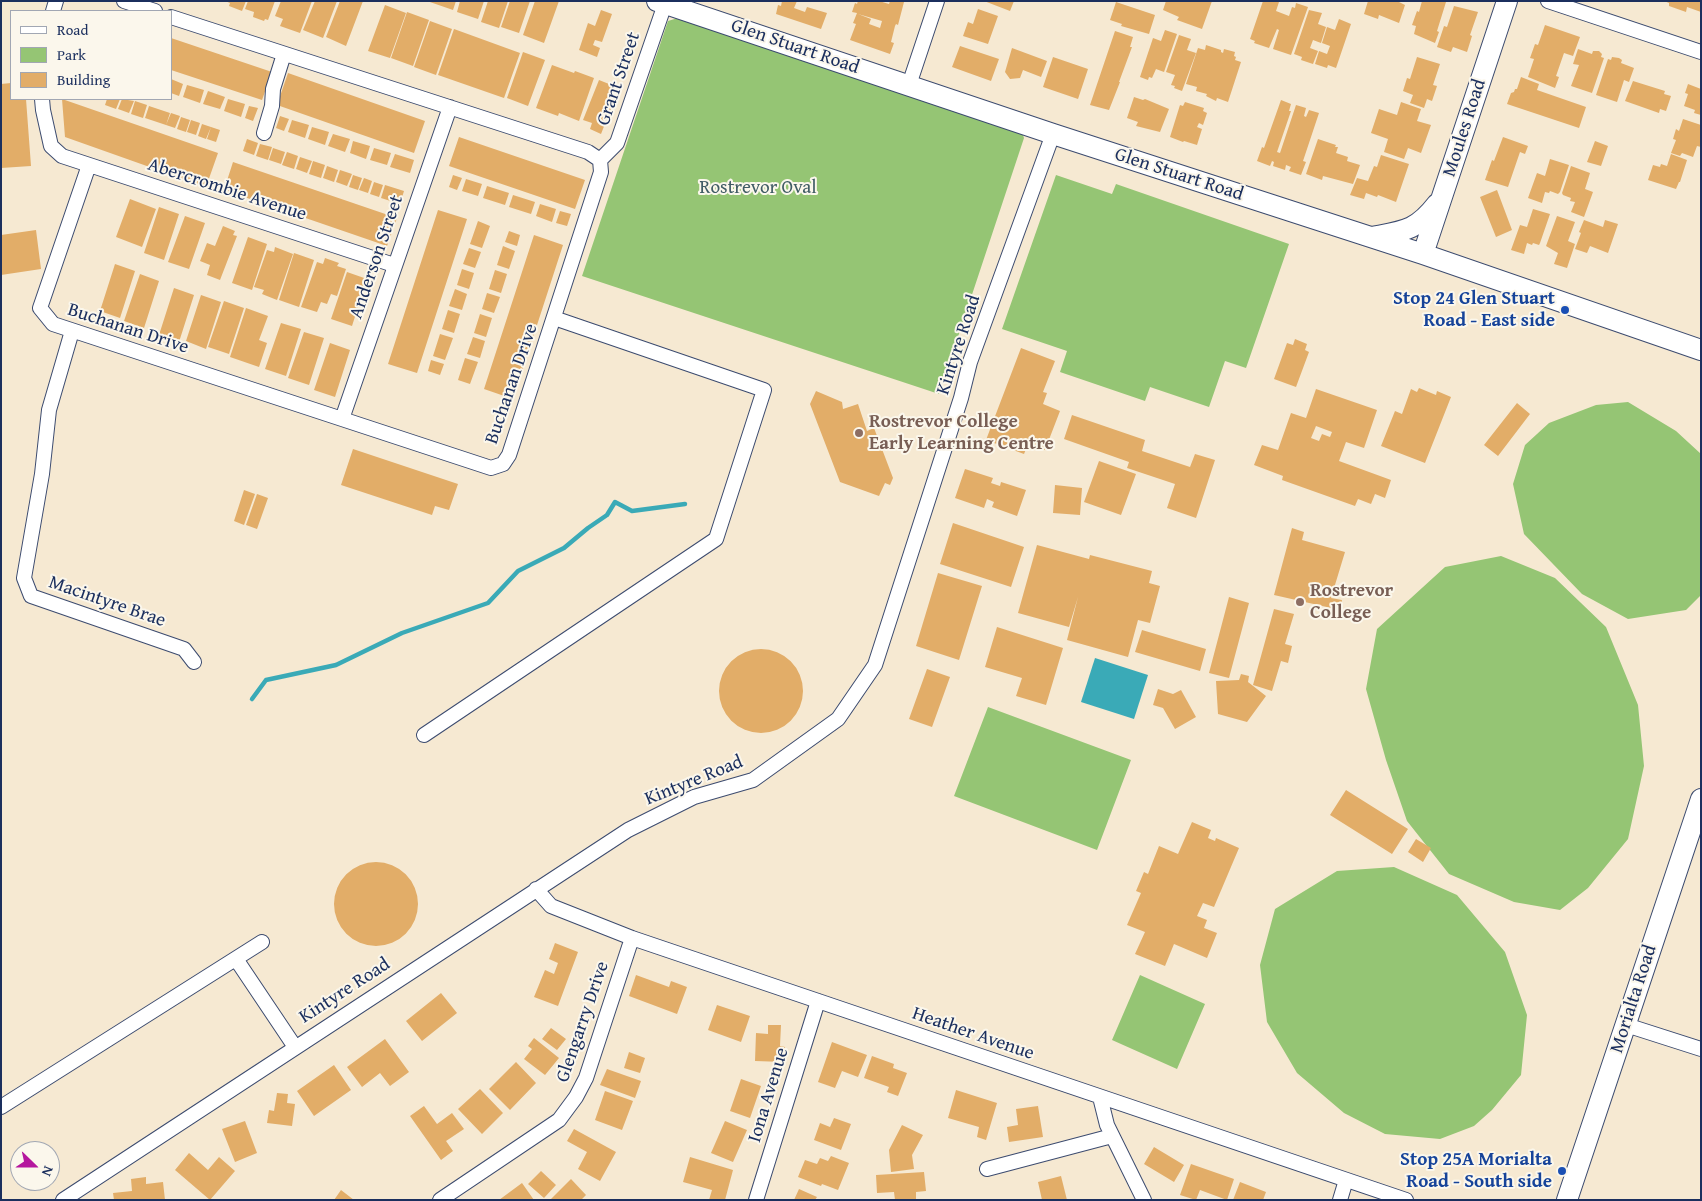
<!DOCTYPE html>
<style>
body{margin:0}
#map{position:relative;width:1702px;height:1201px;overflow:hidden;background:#f6e9d2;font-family:"Gentium Book Plus",serif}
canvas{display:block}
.frame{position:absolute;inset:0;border:2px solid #1b2f5e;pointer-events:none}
.legend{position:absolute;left:10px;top:10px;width:162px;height:90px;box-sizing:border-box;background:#fbf7ec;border:1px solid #a1a7b3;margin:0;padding:6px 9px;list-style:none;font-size:15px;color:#1b2f5e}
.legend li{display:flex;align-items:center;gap:10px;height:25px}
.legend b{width:25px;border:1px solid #a1a7b3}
.north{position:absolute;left:10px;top:1141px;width:50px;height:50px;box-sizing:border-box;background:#fbf7ec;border:1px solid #a1a7b3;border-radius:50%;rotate:112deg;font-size:14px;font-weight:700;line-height:20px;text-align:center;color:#1b2f5e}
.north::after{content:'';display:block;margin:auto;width:18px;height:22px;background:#b5179e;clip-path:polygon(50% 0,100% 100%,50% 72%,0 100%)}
</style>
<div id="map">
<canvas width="1702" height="1201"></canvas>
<div class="frame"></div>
<ul class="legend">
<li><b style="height:6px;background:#fff"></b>Road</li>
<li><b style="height:14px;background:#95c574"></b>Park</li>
<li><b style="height:14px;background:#e2ad68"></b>Building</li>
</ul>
<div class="north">N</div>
</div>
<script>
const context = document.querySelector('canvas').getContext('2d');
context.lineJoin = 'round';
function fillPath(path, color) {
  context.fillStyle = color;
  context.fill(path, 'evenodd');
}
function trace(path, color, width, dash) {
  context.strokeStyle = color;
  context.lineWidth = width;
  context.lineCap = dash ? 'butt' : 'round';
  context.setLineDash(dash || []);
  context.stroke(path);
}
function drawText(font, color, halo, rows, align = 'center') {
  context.font = font + ' "Gentium Book Plus",serif';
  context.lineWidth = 4;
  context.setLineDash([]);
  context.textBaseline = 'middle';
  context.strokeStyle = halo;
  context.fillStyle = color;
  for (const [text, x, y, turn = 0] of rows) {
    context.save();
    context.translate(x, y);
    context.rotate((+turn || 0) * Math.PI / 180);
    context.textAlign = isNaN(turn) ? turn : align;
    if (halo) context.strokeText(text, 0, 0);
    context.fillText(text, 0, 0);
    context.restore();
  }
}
const green = new Path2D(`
 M681,17L1022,132L1024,138L939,394L582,276L668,21Z
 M1056,175L1112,194L1116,184L1289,244L1246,368L1225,361L1209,407L1150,387L1145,401L1060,372L1067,351L1002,329Z
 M1628,402L1676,431L1701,454V595L1686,610L1628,619L1582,594L1524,534L1513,484L1525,445L1549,423L1596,405Z
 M1501,556L1555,578L1606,627L1638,705L1644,766L1628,839L1588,888L1560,910L1514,902L1449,874L1407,821L1386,760L1366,689L1377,629L1445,567Z
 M988,707L1131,760L1097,850L954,796Z
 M1394,867L1457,895L1505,952L1527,1015L1521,1075L1492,1110L1474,1126L1440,1139L1385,1134L1344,1113L1297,1073L1267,1022L1260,965L1275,909L1337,871Z
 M1140,975L1205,1004L1177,1069L1112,1040Z`);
const water = new Path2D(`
 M1095,658L1148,675L1134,719L1081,702Z`);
const stream = new Path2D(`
 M252,699L266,680L336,665L402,633L488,603L518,571L564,548L588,528L607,515L615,502L632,511L685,504`);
const building = new Path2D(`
 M225,1H246L242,11L229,6L230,3Z
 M248,1H275L268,20L265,19L264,21L253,17L254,12L245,9Z
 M281,1H312L300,33L280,26L283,19L275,16Z
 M315,1H337L323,38L303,30Z
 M340,1H363L346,46L326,37Z
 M427,1H456L453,10Z
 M460,1H484L478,19L457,12Z
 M488,1H508L499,28L481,22Z
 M510,1H530L519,33L501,27Z
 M535,1H559L544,43L523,35Z
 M782,1H797L794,8L805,12L807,7L827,13L821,29L776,14L778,5L781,6Z
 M858,1H879L889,4L890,1L904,2L898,25L896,24L895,26L891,42L894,43L890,54L850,40L856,24L853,23L857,13L852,12L855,3L857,4ZM858,14L882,21L880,28L869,24L871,19Z
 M984,1H1014L1010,11Z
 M1166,1H1212L1202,29L1177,20L1179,17L1163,10Z
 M1263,1L1279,2L1276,11L1289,16L1292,7L1295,8L1296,3L1308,7L1291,55L1273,49L1279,30L1277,29L1269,48L1254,43L1255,41L1250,39Z
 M1368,1H1397L1405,5L1399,23L1379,15L1378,19L1364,14Z
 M1422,1L1446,2L1437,31L1439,32L1435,43L1414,34L1416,26L1412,25L1417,11L1419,12Z
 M1664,1H1701V12L1687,7L1686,12L1669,6V3Z
 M1116,2L1155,15L1149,34L1121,26L1122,24L1110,20Z
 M385,5L406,13L390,58L368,51Z
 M1454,6L1478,12L1470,35L1472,36L1467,52L1453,47L1451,52L1437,47L1444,26L1447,27Z
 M978,9L998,16L988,44L963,36L968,22L973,24Z
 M601,10L612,14L602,42L595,40L593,45L600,48L597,57L579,50L588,23L595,26Z
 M1309,10L1322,13L1318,24L1326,27L1321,43L1313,40L1310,48L1318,51L1313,64L1301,60L1302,57L1294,54Z
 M407,12L429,20L413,66L391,58Z
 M1339,19L1351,24L1336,68L1328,65L1327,68L1315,64L1319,51L1327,54L1330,46L1322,43L1327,27L1335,30Z
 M430,21L452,29L436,75L414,67Z
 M1545,25L1580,37L1573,56L1564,53L1556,76L1559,77L1555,88L1528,77L1534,59L1530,58L1535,44L1538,45Z
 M454,29L520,53L504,98L438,75Z
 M1165,30L1177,34L1164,72L1156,69L1152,78L1149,77L1148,80L1140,77L1153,38L1161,41Z
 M1115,31L1133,37L1130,47H1132L1119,82H1120L1109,110L1090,105Z
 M1179,35L1191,39L1187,50L1196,53L1182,91L1174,88L1175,86L1171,85L1175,75L1166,72Z
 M171,38L272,72L262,100L171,70Z
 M1206,45L1221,50V52L1223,53L1224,49L1235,52L1234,56L1236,57L1235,60L1241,62L1228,102L1217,98L1216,101L1206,96L1207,94L1196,91L1197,87L1186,84L1198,48L1205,50Z
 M960,46L999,59L991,81L952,67Z
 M1012,48L1047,61L1041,77L1023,70L1020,78L1010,79L1005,72Z
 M1578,49L1592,54L1593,51H1599L1602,54L1601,57L1604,58L1592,93L1571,86L1579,65L1573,64Z
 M523,52L545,60L528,106L507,98Z
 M1053,57L1088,69L1078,99L1043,87Z
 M1417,57L1440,64L1433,85L1437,86L1432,101L1427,99L1424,108L1410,103L1413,95L1403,91L1407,78L1410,79Z
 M1612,57L1619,58L1622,60L1621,63L1634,68L1629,82L1624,80L1617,102L1596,95L1608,59L1611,60Z
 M552,65L574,73L575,71L594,78L579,121L559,113L558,116L536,108Z
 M288,73L425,121L414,153L277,105Z
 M1521,77L1539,84L1537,90L1586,107L1579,128L1507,104L1511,93L1514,92L1515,89H1517Z
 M171,79L183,84L179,96L171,93Z
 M599,80L619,88L601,134L590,129L592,123L583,120Z
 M1633,81L1665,91L1664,94L1671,96L1666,111L1660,109L1659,113L1625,101Z
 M11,83V99H26L31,166L1,168V84Z
 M1688,84L1701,89V115L1694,113L1695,110L1684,106L1688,94L1685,93Z
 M187,85L204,90L200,103L183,97Z
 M208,91L225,97L220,109L203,104Z
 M1134,97L1143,100L1145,99L1169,109L1160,132L1136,126L1138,122L1127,118Z
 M62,99L218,153L206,187L65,137Z
 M107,99H120L116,109L105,105Z
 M122,99L134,101L129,113L118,109Z
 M228,99L245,104L241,117L224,111Z
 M1281,100L1291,104L1289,111H1291L1277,152L1280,153L1296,105L1306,108L1304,116L1306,117L1309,110L1319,113L1303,161L1306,162L1301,175L1289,171L1291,167L1286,165L1285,170L1273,166L1274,162L1272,161L1270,166L1257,161L1262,147L1264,148Z
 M135,101L147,105L143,118L131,114Z
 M1185,102L1204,108L1203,111L1207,113L1203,125L1199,123L1197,127L1202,129L1197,145L1184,141L1183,142L1170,137L1180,105L1183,106Z
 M1401,102L1421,109L1417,121L1431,125L1421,153L1408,148L1404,159L1384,152L1388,139L1371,133L1379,109L1397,115Z
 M149,106L170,113L166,125L145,118Z
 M249,106L258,108L253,121L245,118Z
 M171,113L180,116L175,128L166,125Z
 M280,116L289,119L284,131L276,128Z
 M181,117L190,120L186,132L177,129Z
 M1683,119L1701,125V147L1697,146L1693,157L1682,153L1680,156L1671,153L1676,140L1673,139L1676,129L1679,131Z
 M191,120L200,123L196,135L187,132Z
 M292,120L309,125L305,138L288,132Z
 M202,124L211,127L206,139L198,136Z
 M211,127L220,130L216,142L207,139Z
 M312,127L329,132L325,145L308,139Z
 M333,134L350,139L345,152L328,146Z
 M459,137L585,180L575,209L449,166Z
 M1503,137L1528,146L1525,154L1520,152L1508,187L1485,180L1492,160L1494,161Z
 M247,139L258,143L254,155L243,151Z
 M1318,139L1336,145L1335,147H1338L1336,153L1348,157L1347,161L1360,165L1353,184L1323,176L1322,180L1306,174Z
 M353,141L370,146L366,159L350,153Z
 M1595,141L1608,146L1601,166L1587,162Z
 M260,144L272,147L268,160L256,156Z
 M273,148L285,152L281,164L269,160Z
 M374,148L391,153L387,165L370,160Z
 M287,152L298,156L294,169L282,165Z
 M395,154L414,160L410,173L390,167Z
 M1671,154L1687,160L1680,182H1679L1676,189L1648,180L1653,165L1660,167L1661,164L1667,166Z
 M1381,155L1409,164L1396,202L1378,195L1377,197L1366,193L1364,199L1350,195L1357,178L1368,181L1374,166L1377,167Z
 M300,157L312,161L307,173L296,169Z
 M1550,159L1569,165L1560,192L1558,194L1550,191L1549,193L1545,192L1542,203L1528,198L1537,173L1545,176Z
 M313,161L325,165L321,178L309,174Z
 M233,162L397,218L387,246L224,190Z
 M327,166L338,170L334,182L323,178Z
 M1571,166L1590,173L1585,189L1593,192L1584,217L1571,212L1575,202L1570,201L1571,198L1563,195L1562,193Z
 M340,170L352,174L347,186L336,182Z
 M353,175L362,178L358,190L349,187Z
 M453,175L462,178L457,190L449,187Z
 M364,178L372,181L368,193L359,190Z
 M466,179L482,184L478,196L462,191Z
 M374,182L383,185L379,197L370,194Z
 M385,185L404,191L400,204L381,198Z
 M487,186L509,193L505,205L483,198Z
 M1497,190L1512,230L1496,237L1480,197Z
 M513,195L535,202L531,214L509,207Z
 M130,199L156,209L142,247L116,237Z
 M540,204L556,209L552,222L536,216Z
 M159,207L179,214L164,260L144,253Z
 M1533,209L1550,214L1540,243L1539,245L1533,243L1532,245L1527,243L1524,254L1511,250L1520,225L1527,227Z
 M438,210L467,219L417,373L388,364Z
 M560,211L571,214L567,226L556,223Z
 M185,216L205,223L189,269L168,262Z
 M1557,216L1575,222L1568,241L1575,244L1567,268L1554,264L1558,253L1546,246Z
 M1584,220L1603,227L1605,220L1618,224L1608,253L1590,246L1587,253L1575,249L1581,233L1579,232Z
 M478,221L490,226L482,248L470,244Z
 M223,226L235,231L233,235L237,236L220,280L207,275L210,265L200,261L207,243L215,246Z
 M36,230L41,269L1,275V235Z
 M509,231L520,235L517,246L505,242Z
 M534,235L563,245L513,399L484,389Z
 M248,237L267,244L252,290L232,283Z
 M503,246L515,251L509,269L497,265Z
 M275,247L293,254L277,300L262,294L264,290L254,287L267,250L274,252Z
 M469,248L481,252L475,268L463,264Z
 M294,253L314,260L299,307L279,300Z
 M325,258L339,263L337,266L346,269L337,296L331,294L327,304L321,302L317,312L301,307L317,262L323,264Z
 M115,264L135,271L120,318L100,311Z
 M462,269L474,273L469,289L457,285Z
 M495,270L507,274L501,293L489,289Z
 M347,272L367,279L352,326L331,319Z
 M140,274L159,281L144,328L124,321Z
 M174,288L194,295L179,342L159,335Z
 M455,289L467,294L462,310L449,306Z
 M487,293L500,297L494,313L482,309Z
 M201,295L221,302L206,349L186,341Z
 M224,301L244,308L229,354L208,347Z
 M246,308L268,316L259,340L267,343L259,367L230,357Z
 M448,310L460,314L454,333L442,329Z
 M480,314L492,318L486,337L474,333Z
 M281,323L301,329L286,376L265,369Z
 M304,332L324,338L309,385L288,378Z
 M440,334L453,338L445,360L433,356Z
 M473,337L485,341L480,358L467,354Z
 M1295,339L1307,344L1305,350L1309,352L1296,387L1274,379L1287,343L1293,345Z
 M330,343L350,350L335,397L314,390Z
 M1021,348L1055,361L1043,392L1047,393L1043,404L1060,411L1045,450L1028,444L1024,454L986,440Z
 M465,358L478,362L470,384L458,380Z
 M431,360L444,364L440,375L428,371Z
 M1419,388L1436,395L1437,391L1451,397L1425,463L1381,446L1395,411L1402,414L1411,389L1417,392Z
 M1316,389L1377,410L1364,448L1346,442L1339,461L1391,480L1385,498L1375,494L1371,504L1358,499L1355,506L1282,480L1283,476L1254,465L1262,445L1278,450L1291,413L1306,418ZM1316,426L1332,432L1330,437L1322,434L1319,441L1311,438Z
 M816,391L842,402L843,409L858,404L867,431L874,428L893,478L890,485L885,483L879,496L840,482L810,404Z
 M1517,403L1530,414L1498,456L1484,445Z
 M1072,415L1145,440L1142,451L1190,467L1195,454L1215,460L1196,518L1167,508L1175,484L1127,468L1129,462L1064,439Z
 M353,449L458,484L449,510L435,506L432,515L341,485Z
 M1099,461L1136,474L1121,515L1084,502Z
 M965,469L993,478L991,483L1000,486L1001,482L1026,490L1017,516L992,507L994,502L987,499L984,508L955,498Z
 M1055,485L1082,488L1080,515L1053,513Z
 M244,490L255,494L244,525L234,521Z
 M257,494L268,498L257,529L246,525Z
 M953,523L1024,547L1011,587L940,564Z
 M1292,528L1304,532L1302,540L1345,552L1331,598L1342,600L1340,610L1274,595Z
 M1037,545L1089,559L1090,555L1152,571L1149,583L1160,586L1150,623L1138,620L1128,657L1067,640L1078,597L1069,627L1018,613Z
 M938,573L982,586L959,660L916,646Z
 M1229,597L1249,603L1229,678L1209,673Z
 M1274,609L1294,614L1285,644L1292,646L1288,663L1281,661L1272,691L1253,685Z
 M997,627L1063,648L1046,705L1016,696L1022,678L985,667Z
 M1142,630L1206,649L1200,671L1135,652Z
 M719 691a42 42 0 1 1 84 0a42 42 0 1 1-84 0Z
 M927,669L950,677L932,727L909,719Z
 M1241,674L1249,676L1248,682L1266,696L1247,722L1218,714L1216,681L1239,680Z
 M1158,689L1173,694L1181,690L1196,717L1175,729L1163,708L1153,705Z
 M1346,790L1408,829L1392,854L1330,815Z
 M1192,822L1211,830L1208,838L1215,841L1216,838L1239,848L1214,907L1203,903L1197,916L1207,920L1204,928L1217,933L1207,958L1174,944L1165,966L1135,954L1145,932L1127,925L1141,893L1136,891L1144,872L1148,874L1159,846L1178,854Z
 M1416,839L1431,848L1423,862L1408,852Z
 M334 904a42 42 0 1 1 84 0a42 42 0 1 1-84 0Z
 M555,943L578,952L558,1006L534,997L545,970L554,974L558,963L549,959Z
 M636,975L669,987L671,981L687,987L677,1014L629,996Z
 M441,993L457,1013L422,1041L406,1021Z
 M717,1005L750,1016L741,1042L708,1030Z
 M768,1025H781L780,1046L785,1047L784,1062L755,1061L756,1033L768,1034Z
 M551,1028L566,1039L557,1050L542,1039Z
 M534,1038L559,1058L545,1075L524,1059L532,1049L528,1046Z
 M385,1039L409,1072L390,1086L380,1073L362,1087L347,1067Z
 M832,1042L867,1055L858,1077L842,1071L835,1088L818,1082Z
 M629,1052L645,1058L640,1073L624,1068Z
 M872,1056L894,1064L893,1068L907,1073L898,1096L887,1092L889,1087L864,1078Z
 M516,1062L536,1083L510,1110L489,1089Z
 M334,1065L351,1090L314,1116L297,1091Z
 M607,1069L641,1081L635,1098L600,1085Z
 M741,1079L761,1086L750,1118L730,1111Z
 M480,1089L503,1113L482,1134L458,1109Z
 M956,1090L997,1103L986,1140L977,1137L979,1127L948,1118Z
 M605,1091L633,1101L622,1130L595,1120Z
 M277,1093L288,1094L287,1103L295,1104L292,1126L267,1123L269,1110L274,1111Z
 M424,1106L437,1124L452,1113L464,1129L446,1141L453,1151L441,1160L410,1116Z
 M1038,1106L1043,1137L1009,1142L1007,1127L1018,1125L1016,1109Z
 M834,1118L851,1124L841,1150L814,1140L820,1123L830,1127Z
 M245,1121L257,1153L235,1162L222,1129Z
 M725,1121L747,1130L733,1162L711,1153Z
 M902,1125L923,1135L912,1155L914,1169L891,1172L889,1150Z
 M574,1129L616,1152L600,1181L578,1169L587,1152L567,1141Z
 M1154,1147L1184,1165L1174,1182L1144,1164Z
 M189,1153L208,1170L219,1157L235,1171L210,1200L175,1170Z
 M831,1156L849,1163L838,1190L822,1184L821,1186L798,1177L805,1160L817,1164L820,1158L828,1161Z
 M690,1157L733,1170L725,1200H709L712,1190L683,1182Z
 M1191,1164L1234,1179L1227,1200L1200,1190L1196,1200L1180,1195Z
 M541,1171L556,1185L544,1198L528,1184Z
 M924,1172L926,1191L916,1192V1200H895L894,1192L877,1193L876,1175Z
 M1061,1176L1067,1200H1042L1038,1182Z
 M146,1177V1184L163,1182L165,1200H114L113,1193L132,1191L131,1179Z
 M571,1179L586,1195L581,1200H550Z
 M1240,1182L1266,1192L1263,1200H1233Z
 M522,1183L534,1200H499Z
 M799,1189L817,1197L815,1200H794Z
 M341,1190L354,1200H334Z`);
const street = new Path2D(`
 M124,1L155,11
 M1548,1L1701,52
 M53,11L56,1
 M909,85L937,1
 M42,99L43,110L51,146L62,156L394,265
 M264,133L272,106L273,89L284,54
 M600,160L617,143L665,4
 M89,165L40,308L53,324L491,468L503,464L509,455L601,172L600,160L588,152L171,17
 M72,331L49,410L42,474L24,578L31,596L184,649L194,662
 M342,419L450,107
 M424,735L716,539L764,390L554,318
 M536,889L551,906L632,938L1406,1200
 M236,959L295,1047
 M1626,1025L1701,1049
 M1100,1097L1107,1125L1144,1200
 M1,1107L262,942
 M987,1169L1112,1136
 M63,1200L628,830L694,797L753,780L838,719L875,665L961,398L970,362L1053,134
 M440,1200L559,1120L576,1097L586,1078L632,938
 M756,1200L818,1001
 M1340,1200L1346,1180`);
const secondary = new Path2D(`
 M657,1L1053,134L1423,254L1701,350
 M1372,237C1404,231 1416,231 1437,204
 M1423,254L1507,1
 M1567,1200L1701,799`);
const markers = [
 [1565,310,5,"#1a4fb4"],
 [859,433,5,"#8d6e63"],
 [1300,602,5,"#8d6e63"],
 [1562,1171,5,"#1a4fb4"]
];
const streetNames = [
 ["Glen Stuart Road",795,47,19],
 ["Grant Street",619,79,-71],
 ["Moules Road",1465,128,-72],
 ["Glen Stuart Road",1179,175,18],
 ["Abercrombie Avenue",227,190,18],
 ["Anderson Street",377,257,-71],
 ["Buchanan Drive",128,329,18],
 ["Kintyre Road",959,345,-72],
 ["Buchanan Drive",512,384,-71],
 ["Macintyre Brae",107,602,19],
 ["Kintyre Road",694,781,-22],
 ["Kintyre Road",345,991,-33],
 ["Morialta Road",1634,999,-72],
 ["Glengarry Drive",583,1022,-71],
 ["Heather Avenue",973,1034,19],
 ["Iona Avenue",769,1095,-73]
];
const parkNames = [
 ["Rostrevor Oval",758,188]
];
const transitNames = [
 ["Stop 24 Glen Stuart",1555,299],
 ["Road - East side",1555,321],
 ["Stop 25A Morialta",1552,1160],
 ["Road - South side",1552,1182]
];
const educationNames = [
 ["Rostrevor College",869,422],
 ["Early Learning Centre",869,444],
 ["Rostrevor",1310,591],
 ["College",1310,613]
];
fillPath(green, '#95c574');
fillPath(water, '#3aaab7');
trace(stream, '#3aaab7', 4.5);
fillPath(building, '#e2ad68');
trace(street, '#3c4b6f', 16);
trace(secondary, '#3c4b6f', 22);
trace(street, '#fff', 14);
trace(secondary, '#fff', 20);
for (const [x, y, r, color] of markers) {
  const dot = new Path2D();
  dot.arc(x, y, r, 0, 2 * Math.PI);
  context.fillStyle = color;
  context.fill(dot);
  trace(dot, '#fbf7ec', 2);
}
drawText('19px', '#1b2f5e', '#fbf7ec', streetNames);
drawText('19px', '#405c65', '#fbf7ec', parkNames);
drawText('bold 19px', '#164399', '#fbf7ec', transitNames, 'right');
drawText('bold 19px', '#785e54', '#fbf7ec', educationNames, 'left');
</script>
